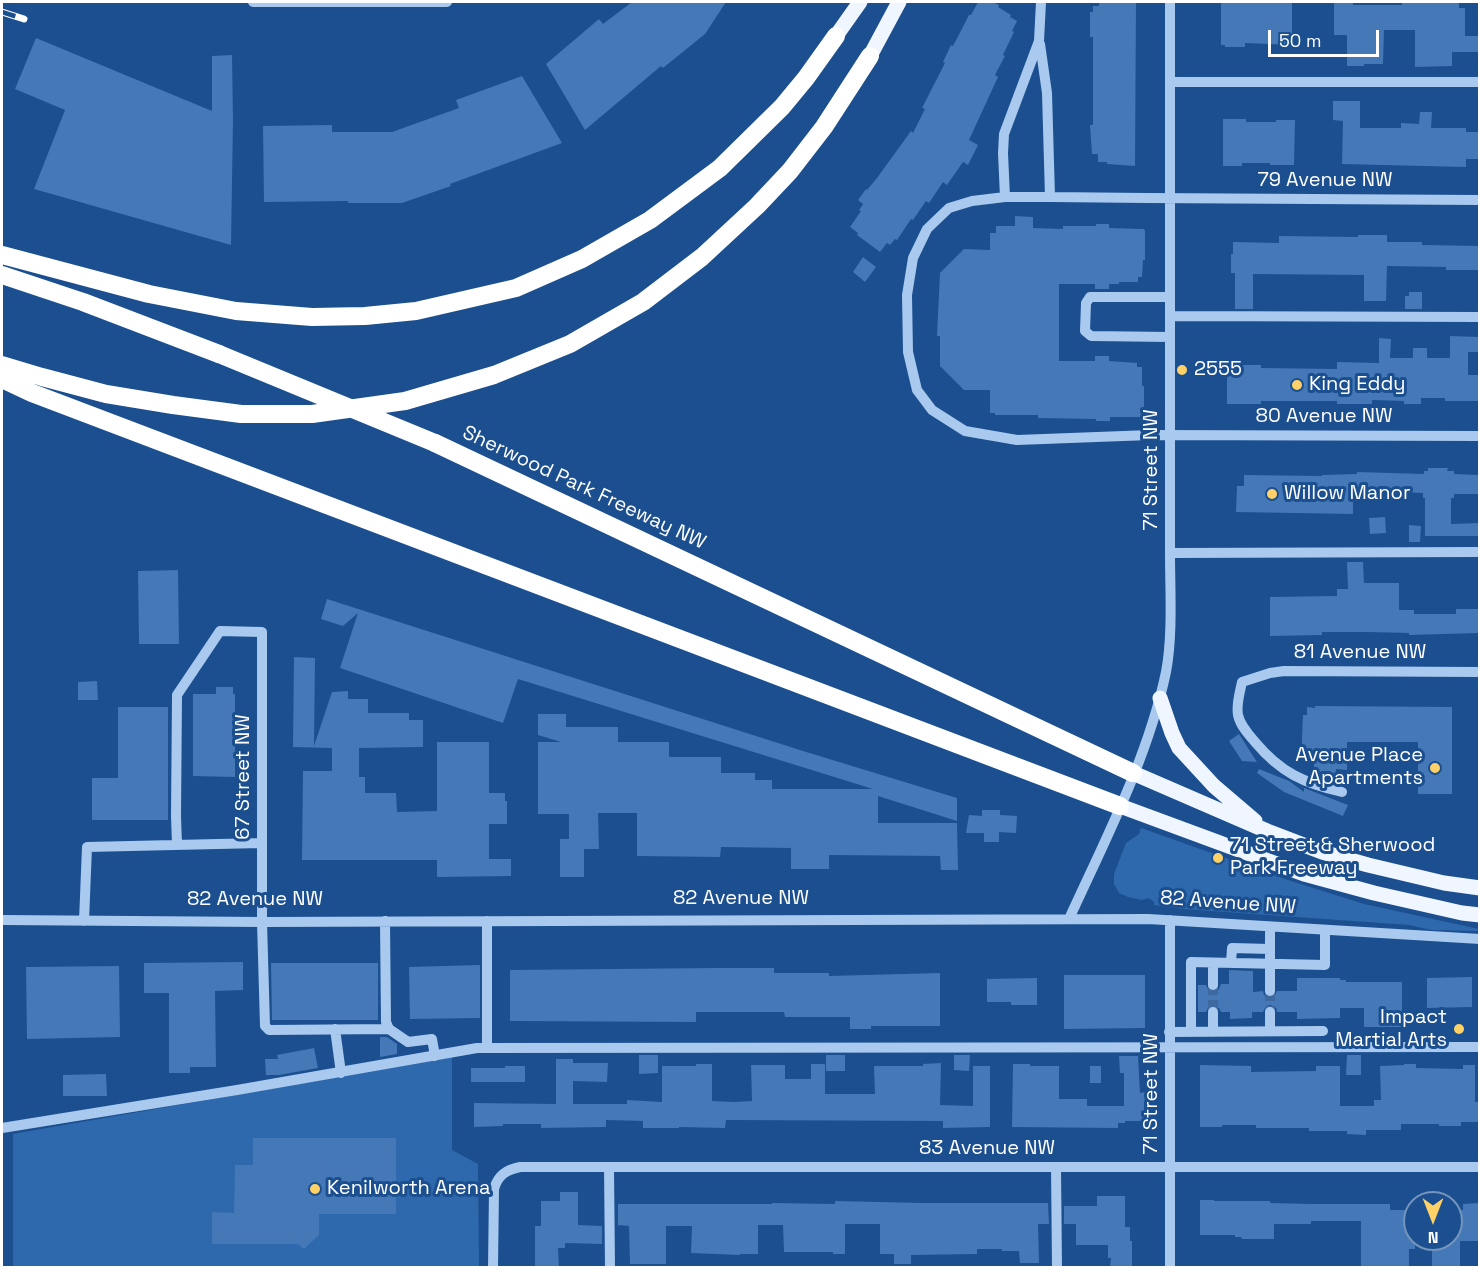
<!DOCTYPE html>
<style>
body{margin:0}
#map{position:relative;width:1481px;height:1269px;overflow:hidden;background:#1b4f8f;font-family:"Space Grotesk",sans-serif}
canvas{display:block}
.frame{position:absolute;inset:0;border:3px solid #fff;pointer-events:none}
.north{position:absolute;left:1403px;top:1191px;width:60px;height:60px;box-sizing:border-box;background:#1b4f8f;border:2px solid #7695bc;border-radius:50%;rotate:180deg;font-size:16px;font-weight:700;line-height:24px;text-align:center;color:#fff}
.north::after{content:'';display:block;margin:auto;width:21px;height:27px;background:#ffd166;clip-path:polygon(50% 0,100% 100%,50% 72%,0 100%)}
.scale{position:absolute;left:1268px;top:30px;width:111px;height:27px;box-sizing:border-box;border:3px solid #fff;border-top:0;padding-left:8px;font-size:18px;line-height:21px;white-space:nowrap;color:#fff;-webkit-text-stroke:4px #1b4f8f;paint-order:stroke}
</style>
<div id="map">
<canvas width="1481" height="1269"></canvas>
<div class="frame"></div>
<div class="north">N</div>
<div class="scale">50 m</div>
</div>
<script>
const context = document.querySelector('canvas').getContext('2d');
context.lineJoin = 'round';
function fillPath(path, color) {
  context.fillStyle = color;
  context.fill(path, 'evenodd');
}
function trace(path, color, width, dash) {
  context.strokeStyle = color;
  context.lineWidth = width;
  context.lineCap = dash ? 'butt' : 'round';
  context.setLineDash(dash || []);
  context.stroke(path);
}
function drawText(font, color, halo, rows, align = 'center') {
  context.font = font + ' "Space Grotesk",sans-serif';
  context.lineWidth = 6;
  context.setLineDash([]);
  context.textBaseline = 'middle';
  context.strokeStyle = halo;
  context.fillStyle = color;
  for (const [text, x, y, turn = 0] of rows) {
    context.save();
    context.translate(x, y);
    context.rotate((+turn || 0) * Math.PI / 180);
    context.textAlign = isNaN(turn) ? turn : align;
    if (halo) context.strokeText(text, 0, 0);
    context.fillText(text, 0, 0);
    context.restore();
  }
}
const green = new Path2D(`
 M1141,828L1285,879L1364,904L1479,929V931L1431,930L1409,925L1183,909L1154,905V902L1149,898L1142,900L1128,897L1119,893L1114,884V874L1126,843L1139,834Z
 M452,1057V1150L478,1164L479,1267H13V1134Z`);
const building = new Path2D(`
 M632,2H726L705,34L663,68L661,66L585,130L546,64L599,19L603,24Z
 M978,2H992L999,5L998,7L1011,15L1010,17L1017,21L1012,31L1014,32L1003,55L1005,56L995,75L998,77L969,140L978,145L968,165L963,162L947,185L943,182L929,203L926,201L913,220L911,219L897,240L895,239L890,245L887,243L880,252L857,235L858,233L850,227L861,211L859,210L863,204L858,200L866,189L867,190L877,178L911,131L913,133L925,109L922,108L945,63L943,62L951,45L953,46L969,15H971Z
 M1099,2H1136L1135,166L1107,164V162H1098V154H1092L1090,125H1093V37H1090V12H1093V6H1099Z
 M1221,2H1292V45L1245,43V47H1225V45H1221Z
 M1334,2H1353V5H1402V3H1415V2L1459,3V8H1465V36H1479V52H1452V66L1415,67V30H1384L1383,64H1364V66H1347V35H1334Z
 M36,38L212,111V56L232,55L233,120L231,245L34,189L65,110L15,89Z
 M522,76L562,143L450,184L451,186L402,203H348V201L264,202L263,126L332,125V132H392L459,108L456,100Z
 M1333,101H1360V128H1401V123L1419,124L1420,112H1432L1431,128H1466V132H1479V159H1466V167L1342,164L1343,121L1333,120Z
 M1223,119H1246V122H1276V120H1295L1294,165H1270V163H1242V166H1223Z
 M1015,216L1033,217V228L1063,229V226H1096V224H1109V228L1144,229L1145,231V260H1143L1142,277H1138V282H1119V284H1109V289H1095V284H1059V361H1095V356H1109V361L1137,363V367H1142V386H1144V417H1110V421H1096V419L1038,418V415H995V413H990V390H964L940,366V336H937L940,273L964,249L990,250V233H996V226H1015Z
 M1358,235H1387V242H1422V245L1479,246V270H1446V267L1387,266L1386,301H1364V275L1253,274V309H1235V273H1231V254H1233V242L1279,243V236L1358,237Z
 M863,257L876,267L865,282L853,272Z
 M1409,292H1422V309H1405V296H1409Z
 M1450,336L1479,337V352H1468V375H1479V401H1445V398H1421V404H1404V401L1372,400V404H1337V401H1261V404H1227V365H1261V368L1337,369V362L1379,363V338L1391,339L1390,358H1413V348H1427V358H1450Z
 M1428,468H1448L1447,471H1454V474L1479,475V494H1454V498H1451V524L1479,523V536H1425V498H1423V493L1400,492L1399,494H1353V514L1236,512L1237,486H1244V475L1322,476V475L1357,474V472L1424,474V471H1428Z
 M1385,517L1386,533L1370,534L1369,518Z
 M1409,525L1421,526L1420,542H1409Z
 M1347,562H1363L1364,583H1399V610H1414V614H1456V609H1479V633L1409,635V633L1368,632H1322V635L1270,636V597L1337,596V589H1348Z
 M178,570L179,644H139L138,571Z
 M327,599L803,751L957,798V821L878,796V823H957L958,870H941L940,856L829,855V869H791V848L721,847L720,857L637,856V813H598L599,849H584V877H560V839H569V814H538V742H561L538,735V714H566V727H618V742H669V757H721V773H755V780H772V789H873L518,679L503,723L340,668L358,613L343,626L321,619Z
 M294,657L315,658L314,746L332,692L348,691V699H368V713H409V720H423V747L359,748V777H365V793H396L397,812L437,811V742H489V793H505V801H507V824H489V859H511V876L437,877V860H302L303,771H332V748L293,747Z
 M97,681L98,700H78V682Z
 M216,687H233V694H235V777L193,776V694H216Z
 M1315,706L1452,707V794H1418V742H1347V770L1336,769L1335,777L1314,776V763H1305V755H1302V737L1303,715H1307V707L1315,708Z
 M118,707H168V820H92V778H118Z
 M1239,734L1257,762L1242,761L1229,741Z
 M1259,769L1289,781L1304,792V788L1348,805L1343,816L1284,792L1257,773Z
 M982,810H1000V815L1017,816L1016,833L999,832V842H984V833H966L969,815L982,816Z
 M243,962V990L215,991L216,1067H190V1073H169V993H144V963Z
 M271,963H378V1020H272Z
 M480,965V1018L410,1019L409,967Z
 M119,966L120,1037L27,1039L26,967Z
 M716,968H774V973H829V976L940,973V1026H871V1029H850V1017H785L784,1012H696V1022L510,1021V970Z
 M1229,970L1253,971V992L1263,991L1264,995L1269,998L1274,997L1277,991H1297V978H1340V980H1346V982H1402V1027H1364V1008H1340V1018L1297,1019V1012H1277L1276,1008L1271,1005L1266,1006L1263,1012H1252V1018L1230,1019V1012H1221L1219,1008L1214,1005L1209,1006L1206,1012H1198V985H1206L1209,991L1216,992L1219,989L1221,984H1229Z
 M1064,975H1145V1028L1064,1029Z
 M1472,977V1007L1427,1008V978Z
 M1037,978V1005H1011V1002H987V979Z
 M380,1037H387L397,1044V1054L380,1057Z
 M314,1048L318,1068L279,1075H266L265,1059H278L277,1055Z
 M639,1055H658V1073L639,1074Z
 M826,1055H845V1071H826Z
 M954,1055H970L969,1071L954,1070Z
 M1347,1055H1361V1075H1346Z
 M1119,1056H1138L1140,1093L1145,1092L1146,1121H1125V1123H1118V1128L1012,1127L1013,1064H1030V1066H1059V1099H1087V1106H1124V1073H1120Z
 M556,1059H573V1063H608L607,1082L573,1081V1104H627V1100L662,1102V1066H696V1064H712V1101L734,1102L752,1101L751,1065H785V1079H811V1064H825V1094H875L874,1066H923V1064L941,1063L940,1105L973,1106V1066H990V1127L943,1128V1121L726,1120L725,1128L679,1127V1128H643V1121L606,1120V1127L541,1128V1124H503V1126L474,1127V1103L556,1104Z
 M1404,1064H1416V1068L1463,1069V1065H1475V1102H1479V1122H1461V1126H1439V1124H1401V1130H1366V1135L1347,1134V1131H1309V1128H1256V1125H1222V1127H1200V1065L1251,1066V1072L1316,1071V1066H1340V1106H1374V1100H1381L1380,1066L1404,1065Z
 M505,1066H525V1082H471V1068H505Z
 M1090,1066H1101V1083H1090Z
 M106,1074L107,1096H63V1075Z
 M253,1138H396V1214H319V1235L304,1249L298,1244H212V1212L234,1213L235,1165H253Z
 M560,1192H578V1225L602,1226V1244L565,1243V1248H558L559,1268H535V1226H541V1201H560Z
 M1097,1196H1125V1227H1130V1241H1132V1268H1110L1111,1258H1108V1245H1076V1224H1064V1206H1097Z
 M1200,1200H1214V1201H1270V1203L1311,1204H1390V1210H1415V1249H1409V1268H1361V1221H1311V1224H1274V1239H1242L1241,1237H1235V1235H1200Z
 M835,1201L923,1203H1048L1049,1224H1038L1039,1263H1020L1019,1251H1002V1249H977V1254L911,1255V1264H894V1254H880V1224H845V1254H833V1252H784L783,1225H758V1254H740V1255L691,1253L692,1226H666V1264H630L629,1226L618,1225V1204H772V1203L835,1204Z
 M1479,1203V1241H1460V1268H1432V1239H1451V1210H1463V1204Z`);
const minorTunnel = new Path2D(`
 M1213,985V1012
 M1270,991V1012`);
const minor = new Path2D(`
 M253,2H447
 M1040,44L1047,93L1050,197
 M1170,82H1480
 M1005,197L1003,153L1004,134L1039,41L1041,2
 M1480,200L1147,198L1050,197H1005L972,201L949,208L927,229L913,258L907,295L908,352L917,390L932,410L965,431L1017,440L1150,435L1480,436
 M1170,297H1090L1086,303L1085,331L1091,336L1170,337
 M1170,316L1480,317
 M1170,553L1480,552
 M1342,792C1304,783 1281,773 1255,742C1248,734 1240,725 1238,715C1236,704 1240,692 1242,682L1270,673L1284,671L1480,672
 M177,845L176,816L177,695L220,631L262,632V922L265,1026L269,1030L389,1029
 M1069,919C1105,840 1148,758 1166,672C1173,635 1170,590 1170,553V2
 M2,920L262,922L1148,919L1480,939
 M84,921L87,847L262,843
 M385,921L386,1022L389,1029L408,1042L432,1039L435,1056
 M1213,963V985
 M1231,963L1232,948L1270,949
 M1270,991V927
 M1270,1012V1031
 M335,1029L341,1073
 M1169,1032L1323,1031
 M1191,1032V962L1325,965V931
 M1213,1032V1012
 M487,1048V921
 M2,1128L237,1090L477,1048L1480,1047
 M609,1167L610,1268
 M1056,1167L1057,1268
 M493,1268L494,1189C498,1175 506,1170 520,1167H1480
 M1170,1268V920`);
const major = new Path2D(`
 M836,36L860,2
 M870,56L899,2
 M1160,698L1172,733L1179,748L1214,786L1255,821
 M1133,773L1267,831L1322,852L1368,865L1444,883L1480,888
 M1120,806L1304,874L1374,893L1462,913L1480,915`);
const highway = new Path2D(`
 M2,255L149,294L236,311L312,317L365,316L416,311L516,288L582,259L650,220L720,168L782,107L806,78L836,36
 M2,275L83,302L219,354
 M2,365L42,377L106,394L173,405L241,414H312L405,401L494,375L570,344L643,302L702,257L757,206L790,171L824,127L870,56
 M2,379L32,393L1120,806
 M435,443L1133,773`);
const rail = new Path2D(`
 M2,12L24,19`);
const highwayBridge = new Path2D(`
 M219,354L435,443`);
const markers = [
 [1182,370,6,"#ffd166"],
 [1297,385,6,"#ffd166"],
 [1272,494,6,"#ffd166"],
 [1435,768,6,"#ffd166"],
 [1218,858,6,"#ffd166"],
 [1459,1029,6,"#ffd166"],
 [315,1189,6,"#ffd166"]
];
const streetNames = [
 ["79 Avenue NW",1325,181],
 ["80 Avenue NW",1324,417],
 ["71 Street NW",1152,470,-90],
 ["Sherwood Park Freeway NW",584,488,25],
 ["81 Avenue NW",1360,653],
 ["67 Street NW",244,777,-90],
 ["82 Avenue NW",741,899],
 ["82 Avenue NW",255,900],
 ["82 Avenue NW",1228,903,4],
 ["71 Street NW",1152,1094,-90],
 ["83 Avenue NW",987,1149]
];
const poiNames = [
 ["2555",1194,370],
 ["King Eddy",1309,385],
 ["Willow Manor",1284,494],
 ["Avenue Place",1423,756,"right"],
 ["Apartments",1423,779,"right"],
 ["71 Street & Sherwood",1230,846],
 ["Park Freeway",1230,869],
 ["Impact",1447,1018,"right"],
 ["Martial Arts",1447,1041,"right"],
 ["Kenilworth Arena",327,1189]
];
fillPath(green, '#2e69ad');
fillPath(building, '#4478b7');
trace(minorTunnel, '#3d69a0', 10, [10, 5]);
trace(minor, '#a9c9ee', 10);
trace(major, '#f0f6ff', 15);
trace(highway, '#fff', 18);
trace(rail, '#fff', 7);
trace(rail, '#1b4f8f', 4.5, [14]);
trace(highwayBridge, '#fff', 18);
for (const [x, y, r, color] of markers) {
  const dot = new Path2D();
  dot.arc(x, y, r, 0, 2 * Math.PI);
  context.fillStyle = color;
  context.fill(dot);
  trace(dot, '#1b4f8f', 2);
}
drawText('20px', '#fff', '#1b4f8f', streetNames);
drawText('20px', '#fff', '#1b4f8f', poiNames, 'left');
</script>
